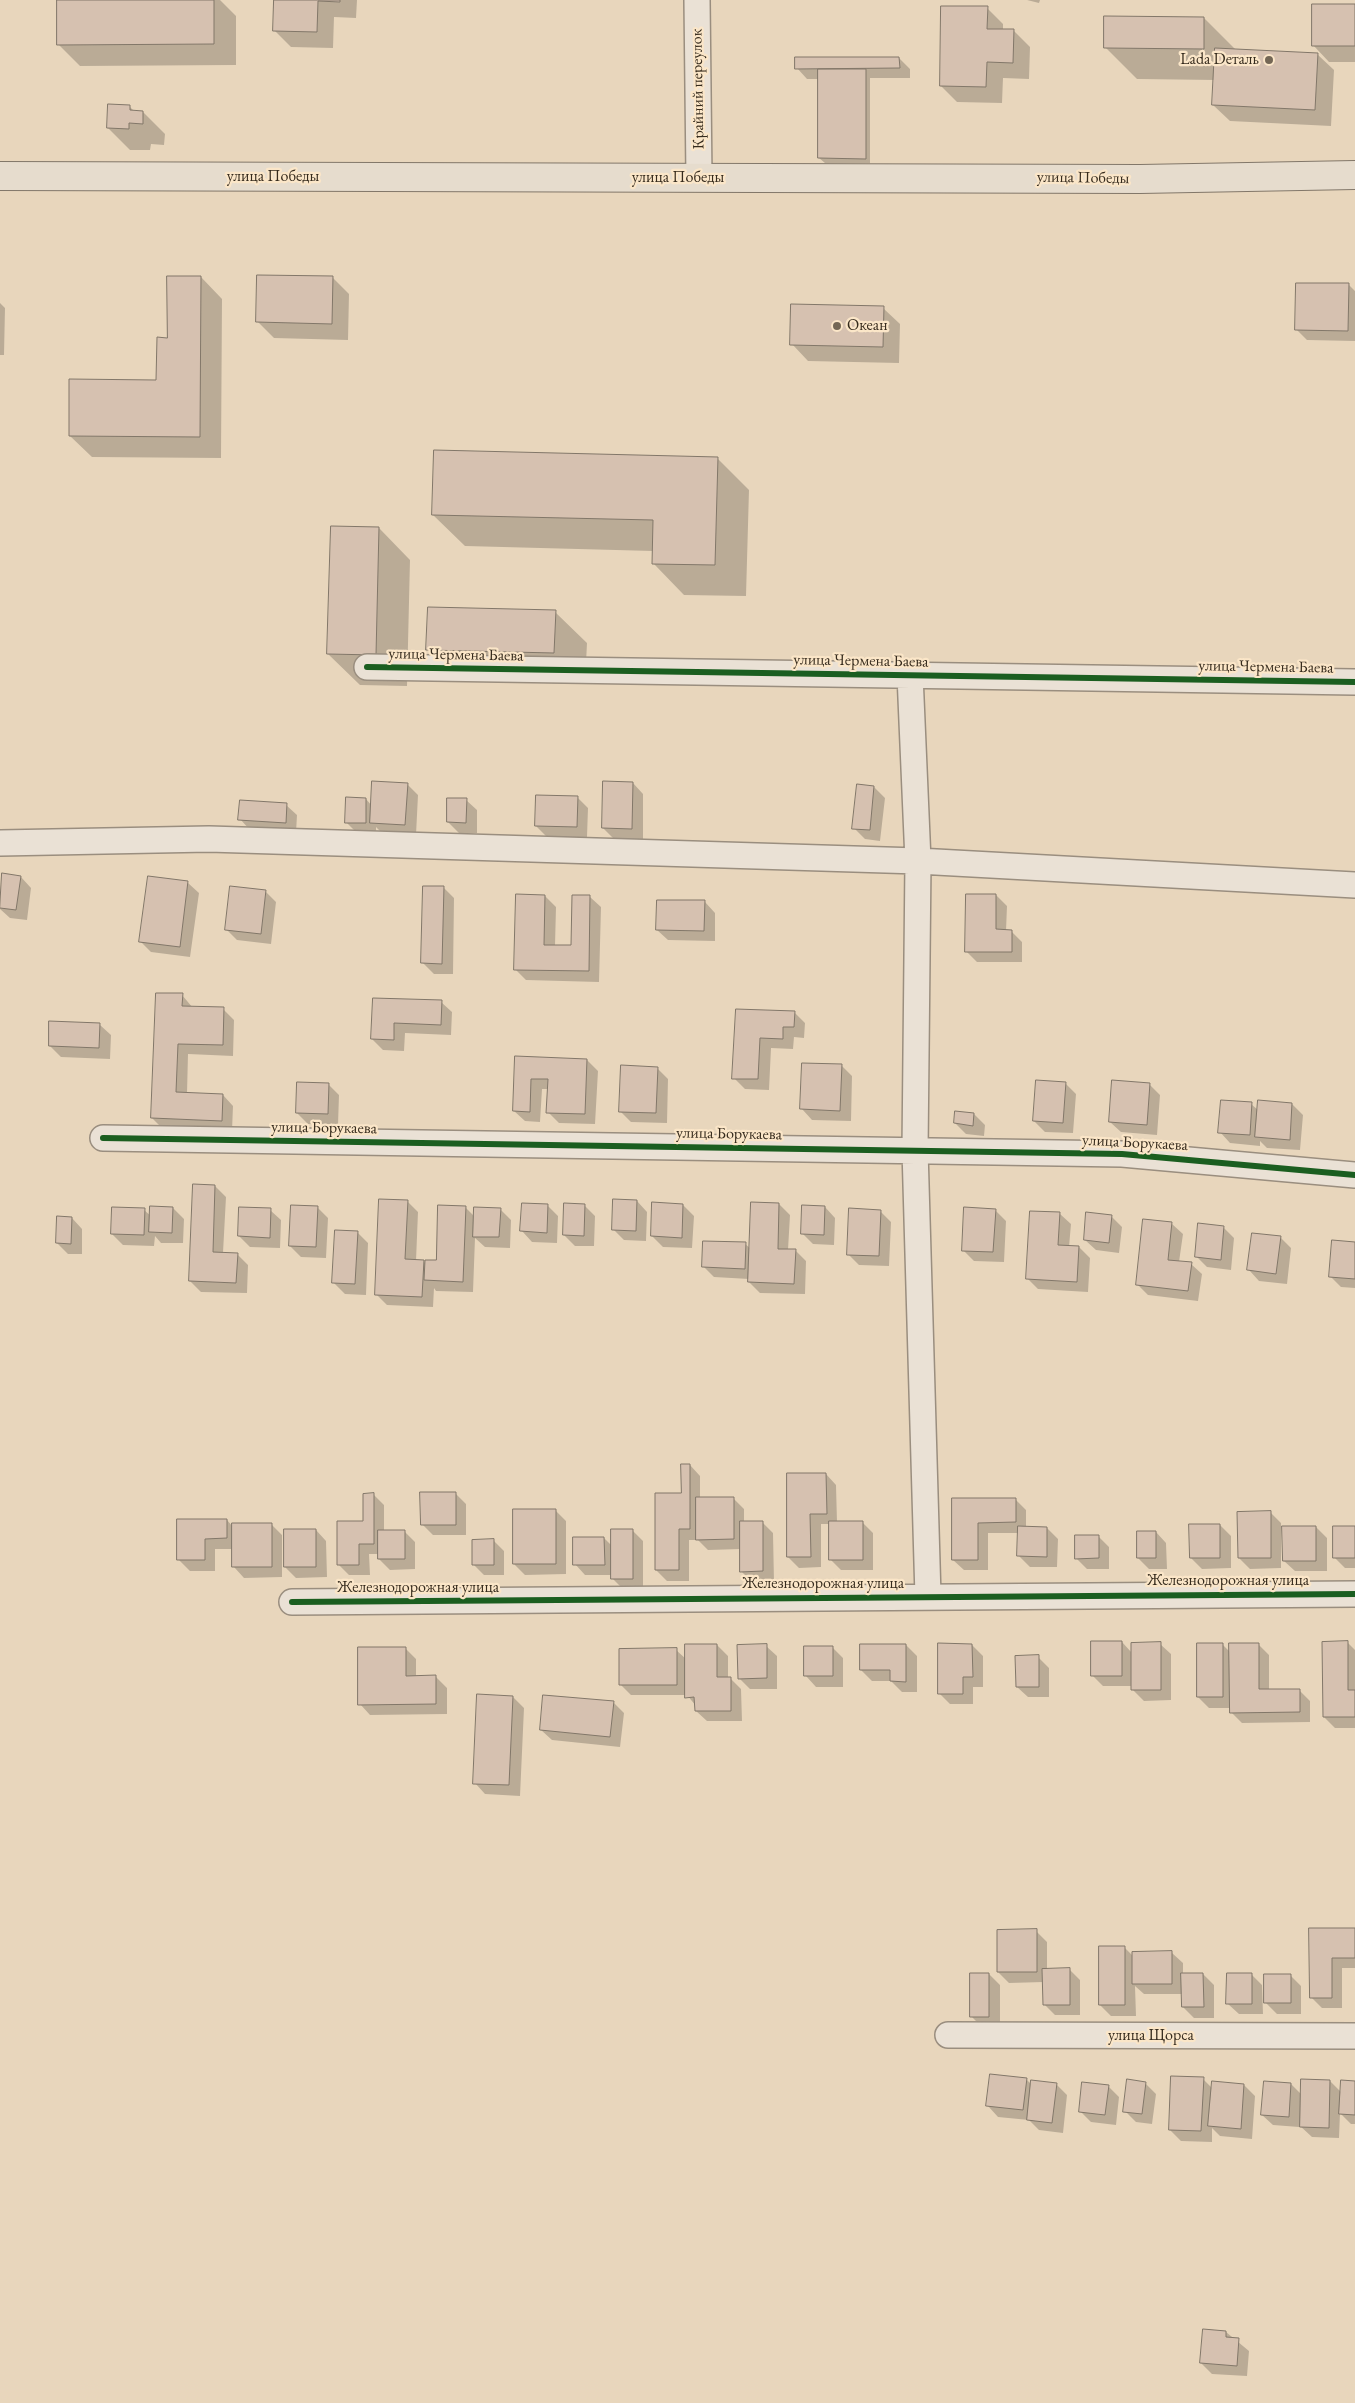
<!DOCTYPE html>
<meta charset="utf-8">
<style>
body{margin:0}
canvas{display:block;background:#e8d6bc}
</style>
<canvas width="1355" height="2403"></canvas>
<script>
const context = document.querySelector('canvas').getContext('2d');
context.lineJoin = 'round';
function fillPath(path, color) {
  context.fillStyle = color;
  context.fill(path, 'evenodd');
}
function trace(path, color, width, dash) {
  context.strokeStyle = color;
  context.lineWidth = width;
  context.lineCap = dash ? 'butt' : 'round';
  context.setLineDash(dash || []);
  context.stroke(path);
}
function drawText(font, color, halo, rows, align = 'center') {
  context.font = font + ' "EB Garamond",serif';
  context.lineWidth = 4.5;
  context.setLineDash([]);
  context.textBaseline = 'middle';
  context.strokeStyle = halo;
  context.fillStyle = color;
  for (const [text, x, y, turn = 0] of rows) {
    context.save();
    context.translate(x, y);
    context.rotate((+turn || 0) * Math.PI / 180);
    context.textAlign = isNaN(turn) ? turn : align;
    if (halo) context.strokeText(text, 0, 0);
    context.fillText(text, 0, 0);
    context.restore();
  }
}
const shadow = new Path2D(`
 M58,0H220L236,16V65L80,66L58,44Z
 M275,0H357L356,18L334,17L333,48L291,47L274,30Z
 M1027,0H1040L1039,3Z
 M1355,5V62H1329L1313,45Z
 M987,8L1003,24V30H1013L1030,47L1029,79L1003,78L1002,103L957,102L941,86Z
 M1204,18L1235,49L1317,54L1334,70L1331,126L1230,121L1213,105L1215,80L1137,79L1106,48Z
 M899,58L910,69V78H870V163H825L819,158V79H807L797,68Z
 M129,106L135,112H143L165,134L164,145L151,144L150,150H130L108,128Z
 M201,277L222,299L221,458L92,457L70,436L158,381L168,339Z
 M333,278L349,294L348,340L274,338L257,321Z
 M1348,284L1355,291V341L1307,340L1297,330Z
 M0,303L5,308L4,355H0Z
 M883,308L900,324L899,363L808,361L792,344Z
 M717,458L749,490L746,596L684,595L653,563V551L465,546L433,515Z
 M379,528L410,560L407,686L360,685L328,654Z
 M555,612L587,643L585,684L459,681L428,649Z
 M633,783L643,794V839H614L603,828Z
 M407,784L418,795L416,835L382,833L376,827V833H357L346,822L366,799L372,806Z
 M874,787L885,798L880,841L865,839L854,828Z
 M577,797L588,808L587,837H547L536,826Z
 M466,800L477,810V833H459L448,822Z
 M286,805L297,815L296,833L250,830L240,819Z
 M3,875L21,877L31,888L27,920L10,918L0,909Z
 M188,883L199,893L190,957L151,952L140,941Z
 M443,887L454,898L453,974H434L423,963Z
 M265,891L276,902L271,944L237,940L226,929Z
 M996,895L1007,906L1006,931H1011L1022,942V962H977L966,951Z
 M545,896L556,907L555,946H572L590,897L601,907L599,982L526,980L516,970Z
 M705,902L715,913V941L668,940L657,930Z
 M182,995L193,1008L223,1009L234,1020L233,1056L188,1054L187,1094L223,1095L233,1106L232,1131L163,1129L152,1118Z
 M374,999L441,1002L452,1012L451,1035L405,1033L404,1051L383,1050L372,1039Z
 M737,1010L794,1012L805,1023L804,1038L794,1037L793,1049L771,1048L769,1090L745,1089L734,1078Z
 M51,1023L100,1025L111,1035L110,1059L61,1057L50,1046Z
 M516,1058L587,1060L598,1071L595,1124L559,1123L548,1112V1089H542L540,1122L525,1121L514,1111Z
 M841,1065L852,1076L851,1121L812,1120L802,1109Z
 M657,1068L668,1079L667,1123L631,1122L620,1111Z
 M1065,1083L1076,1094L1073,1133L1045,1132L1034,1121Z
 M328,1084L339,1095L338,1125L308,1124L297,1113Z
 M1149,1084L1160,1095L1157,1135L1121,1132L1110,1122Z
 M1251,1104L1258,1110L1292,1104L1303,1115L1300,1150L1267,1148L1260,1141V1146L1230,1143L1220,1132Z
 M974,1114L985,1125L984,1136L966,1134L955,1123Z
 M215,1186L226,1197L223,1253L237,1254L248,1265L247,1293L201,1292L190,1281Z
 M407,1201L418,1212L416,1261H423L426,1264L437,1262L465,1207L475,1217L500,1209L511,1220L510,1248L485,1247L475,1238L473,1292L436,1291L434,1288L433,1307L387,1305L376,1294Z
 M637,1201L647,1212L646,1241L624,1240L613,1229Z
 M779,1204L790,1215L788,1250H795L806,1261L805,1294L760,1293L749,1282V1279L714,1277L703,1266L745,1244L750,1248Z
 M547,1205L558,1216L557,1243L532,1242L522,1231Z
 M584,1205L595,1216L594,1246H575L564,1235Z
 M683,1205L694,1216L692,1248L663,1247L652,1236Z
 M317,1207L328,1218L326,1258L301,1257L290,1246Z
 M825,1207L835,1218L834,1245L813,1244L802,1233Z
 M173,1208L184,1219L183,1243H161L155,1236L154,1246L123,1245L112,1234L144,1210L151,1216Z
 M270,1210L281,1220L280,1248L250,1247L239,1236Z
 M995,1210L1006,1221L1004,1262L974,1261L963,1250Z
 M880,1211L891,1222L889,1266L859,1265L848,1254Z
 M1060,1214L1071,1224L1069,1247H1079L1090,1258L1088,1292L1038,1289L1027,1278Z
 M1111,1216L1122,1227L1119,1253L1096,1250L1085,1240Z
 M72,1218L82,1229V1254H68L57,1243Z
 M1172,1224L1183,1234L1179,1262L1191,1264L1202,1274L1198,1301L1148,1295L1137,1284Z
 M1223,1227L1234,1238L1231,1270L1207,1267L1196,1256Z
 M357,1232L368,1243L366,1295L345,1294L334,1283Z
 M1280,1237L1291,1248L1287,1284L1259,1281L1249,1270Z
 M1355,1243V1288L1341,1287L1330,1276Z
 M690,1465L700,1476V1499L733,1498L744,1509V1522H762L773,1533L774,1582H752L741,1571V1549L708,1550L698,1540H689V1581H667L656,1570L682,1494Z
 M826,1474L836,1485L837,1522H862L873,1533V1570H841L830,1559V1524H821V1567L799,1568L788,1557Z
 M455,1493L466,1504V1535H433L422,1524Z
 M374,1495L384,1505V1532L404,1531L415,1542V1569L390,1570L379,1559V1554H369L370,1575H349L338,1564L364,1522Z
 M1015,1499L1026,1510V1528H1047L1058,1539L1057,1567H1030L1019,1556V1533H988V1570H964L953,1560V1500Z
 M555,1510L566,1521V1574L525,1575L514,1564Z
 M1270,1512L1281,1523V1568L1250,1569L1239,1558Z
 M227,1520L233,1527L271,1524L282,1535V1577L244,1578L234,1567V1549H215V1571H190L179,1560Z
 M1220,1525L1231,1536V1568L1202,1569L1191,1558Z
 M1316,1527L1327,1538V1571H1295L1284,1561Z
 M1355,1527V1568H1345L1334,1557Z
 M316,1530L326,1541L327,1577L296,1578L285,1567Z
 M632,1530L643,1541V1589H623L612,1578V1575H585L575,1564L604,1538L612,1546Z
 M1156,1532L1166,1543L1167,1569H1149L1138,1558Z
 M1098,1536L1109,1547V1569H1087L1076,1558Z
 M494,1541L504,1551V1575H484L473,1564Z
 M1122,1642L1132,1653L1160,1644L1171,1654V1700L1144,1701L1133,1690V1686H1103L1093,1676Z
 M1347,1642L1355,1650V1728H1335L1324,1717Z
 M1222,1644L1231,1653L1258,1644L1269,1655V1690H1299L1310,1701V1722L1242,1723L1231,1712V1708H1209L1198,1697Z
 M717,1645L728,1656V1678H730L741,1689L742,1721H707L696,1711V1706L687,1695H631L620,1684L676,1650L686,1659Z
 M906,1645L917,1656V1692H902L891,1681H872L861,1670Z
 M972,1645L983,1656V1687H973V1704H950L939,1693Z
 M766,1646L777,1656V1689H750L739,1678Z
 M832,1647L843,1658V1687H816L806,1676Z
 M405,1648L416,1659V1677H436L447,1688V1714L370,1715L360,1704Z
 M1038,1657L1049,1668V1697H1028L1017,1687Z
 M513,1697L524,1708L520,1796L485,1794L475,1783Z
 M613,1702L624,1713L620,1747L552,1740L541,1730Z
 M1355,1929V1968H1342V2008H1322L1311,1997V1930Z
 M1036,1931L1047,1942V1970H1070L1080,1980V2015H1055L1044,2004V1982L1009,1983L998,1972Z
 M1124,1947L1133,1956L1172,1953L1183,1963V1974H1203L1214,1985V2018H1194L1183,2007V1994H1144L1135,1986L1136,2016H1111L1100,2005Z
 M989,1974L1000,1985V2027L983,2028L972,2017Z
 M1251,1974L1262,1985L1263,2014H1239L1228,2004Z
 M1290,1975L1301,1986V2014H1277L1266,2003Z
 M1026,2079L1032,2085L1056,2084L1067,2095L1063,2133L1039,2130L1029,2120L998,2117L988,2106Z
 M1203,2079L1212,2088L1244,2085L1255,2096L1252,2139L1220,2136L1212,2128V2142L1181,2141L1170,2130Z
 M1330,2081L1342,2093L1355,2082V2124H1351L1340,2113L1339,2138L1312,2137L1299,2125V2127L1273,2125L1262,2115L1291,2084L1302,2095Z
 M1145,2083L1156,2094L1152,2124L1136,2122L1125,2111Z
 M1108,2086L1119,2097L1116,2125L1091,2122L1080,2111Z
 M1226,2332L1249,2351L1247,2376L1212,2374L1201,2363Z`);
const building = new Path2D(`
 M57,0H214V44L57,45Z
 M274,0H340V2L318,1L317,32L273,31Z
 M1312,4H1355V46H1312Z
 M941,6H988L987,29H1014L1013,63L987,62L986,87L940,86Z
 M1104,16L1204,17V49L1104,48Z
 M1215,48L1318,53L1315,110L1212,105Z
 M795,57H899L900,68L795,69Z
 M818,69H866V159L818,158Z
 M108,104L130,105V110L143,111V124L129,123V129L107,128Z
 M257,275L333,276L332,324L256,322Z
 M167,276H201L200,437L69,436V379L156,380L157,337L167,338Z
 M1296,283H1349L1348,331L1295,330Z
 M791,304L884,306L883,347L790,345Z
 M434,450L718,457L715,565L652,564L653,520L432,515Z
 M331,526L379,527L376,655L327,654Z
 M428,607L556,610L554,653L426,650Z
 M372,781L408,783L405,825L370,823Z
 M603,781L633,782L632,829L602,828Z
 M857,784L874,786L870,830L852,829Z
 M536,795L578,796L577,827L535,826Z
 M346,797L366,798V823H345Z
 M447,798H467L466,823L447,822Z
 M240,800L287,803L286,823L238,820Z
 M2,873L21,876L16,910L0,908Z
 M148,876L188,881L180,947L139,942Z
 M230,886L266,890L261,934L225,930Z
 M423,886H444L442,964L421,963Z
 M516,894L545,895L544,945H571L572,895H590L589,971L514,970Z
 M966,894H996V929L1012,930V952H965Z
 M657,900H705L704,931L656,930Z
 M156,993H183L182,1006L224,1007L223,1045L178,1044L176,1092L223,1094L222,1121L151,1118Z
 M373,998L442,1000L441,1025L394,1023V1040L371,1039Z
 M736,1009L795,1011L794,1027H783V1039L760,1038L758,1079H732Z
 M49,1021L100,1023L99,1048L49,1046Z
 M515,1056L587,1059L585,1114L546,1113L548,1079H531L530,1112L513,1111Z
 M802,1063L842,1064L840,1111L800,1109Z
 M621,1065L658,1067L656,1113L619,1112Z
 M1036,1080L1066,1082L1063,1123L1033,1121Z
 M1112,1080L1150,1083L1147,1125L1109,1122Z
 M297,1082L329,1083L328,1114L296,1113Z
 M1221,1100L1252,1102L1250,1135L1218,1133Z
 M1258,1100L1292,1103L1290,1140L1255,1137Z
 M955,1111L974,1113L973,1126L954,1123Z
 M193,1184L215,1185L213,1252L238,1253L236,1283L189,1281Z
 M379,1199L408,1200L405,1259L424,1260L422,1297L375,1295Z
 M613,1199L637,1200L636,1231L612,1230Z
 M652,1202L683,1204L682,1238L651,1236Z
 M751,1202L779,1203L778,1249H796L794,1284L748,1282Z
 M522,1203L548,1204L547,1233L520,1231Z
 M564,1203L585,1204L584,1236L563,1235Z
 M291,1205L318,1206L316,1247L289,1246Z
 M438,1205L466,1206L463,1282L424,1280L425,1260H436Z
 M802,1205L825,1206L824,1235L801,1234Z
 M150,1206L173,1207L172,1233L149,1232Z
 M112,1207L145,1208L144,1235L111,1234Z
 M239,1207L271,1208L270,1238L238,1236Z
 M474,1207L501,1208L499,1237H473Z
 M964,1207L996,1209L993,1252L962,1251Z
 M849,1208L881,1210L879,1256L847,1255Z
 M1030,1211L1060,1212L1058,1245L1079,1246L1077,1282L1026,1279Z
 M1086,1212L1112,1215L1109,1243L1084,1240Z
 M57,1216L72,1217L71,1244L56,1243Z
 M1143,1219L1172,1222L1168,1260L1192,1262L1188,1291L1136,1285Z
 M1198,1223L1224,1226L1221,1260L1195,1257Z
 M335,1230L358,1231L355,1284L332,1283Z
 M1252,1233L1281,1236L1276,1274L1247,1270Z
 M1332,1240L1355,1242V1279L1329,1277Z
 M703,1241L746,1242L745,1269L702,1267Z
 M681,1464H690V1529H679V1570H655V1493H681Z
 M787,1473H826L827,1514H810L811,1557H787Z
 M420,1492H456V1525H421Z
 M374,1493V1544H359V1565H337V1521H363V1494Z
 M696,1497H734V1539L696,1540Z
 M952,1498H1016V1522L978,1523V1560H952Z
 M513,1509H556V1564H513Z
 M1271,1511V1558H1238L1237,1512Z
 M177,1519H227V1538L205,1539V1560H177Z
 M740,1521H763V1571L740,1572Z
 M829,1521H863V1560H829Z
 M232,1523H272V1567H232Z
 M1189,1524H1220V1558H1190Z
 M1018,1526L1047,1527V1557L1017,1556Z
 M1282,1526H1316V1561H1283Z
 M1333,1526H1355V1558H1333Z
 M284,1529H316V1567H284Z
 M611,1529H633V1579H611Z
 M378,1530H405V1559H378Z
 M1137,1531H1156V1558H1137Z
 M1075,1535H1099V1558L1075,1559Z
 M573,1537H604L605,1565H573Z
 M494,1539V1565H472V1540Z
 M1091,1641H1122V1676H1091Z
 M1348,1641V1690H1355V1717H1323L1322,1642Z
 M1161,1642V1690H1131V1643Z
 M938,1643L972,1644L973,1677H963V1694H938Z
 M1197,1643H1223V1697H1197Z
 M1229,1643H1259V1689H1300V1712L1230,1713Z
 M685,1644H717V1677H731V1711H695L694,1697L685,1698Z
 M767,1644V1678L738,1679L737,1645Z
 M860,1644H906V1682L890,1681V1670H860Z
 M804,1646H833V1676H804Z
 M358,1647H406V1676L436,1675V1704L358,1705Z
 M677,1648V1685H619V1649Z
 M1039,1655V1687H1016L1015,1656Z
 M477,1694L513,1696L509,1785L473,1784Z
 M543,1695L614,1701L610,1737L540,1730Z
 M1309,1928H1355V1958H1332V1998H1310Z
 M1037,1929V1972H997V1930Z
 M1099,1946H1125V2005H1099Z
 M1172,1951V1984H1132V1952Z
 M1070,1968V2005H1043L1042,1969Z
 M970,1973H989V2017H970Z
 M1181,1973H1203L1204,2007H1182Z
 M1227,1973H1252V2004H1226Z
 M1264,1974H1291V2003H1264Z
 M990,2074L1027,2078L1023,2110L986,2106Z
 M1171,2076L1204,2077L1201,2131L1169,2130Z
 M1127,2079L1146,2082L1142,2114L1123,2112Z
 M1301,2079L1330,2080L1329,2128L1300,2127Z
 M1031,2080L1057,2083L1052,2123L1027,2120Z
 M1341,2080L1355,2081V2115L1339,2114Z
 M1212,2081L1244,2084L1241,2129L1208,2126Z
 M1264,2081L1291,2083L1289,2117L1261,2115Z
 M1082,2082L1109,2085L1105,2115L1079,2112Z
 M1203,2329L1226,2331V2337L1239,2338L1237,2366L1200,2363Z`);
const minor = new Path2D(`
 M697,0L699,178
 M367,667L1355,682
 M910,675L918,861L915,1150L928,1597
 M0,843L209,839L918,861L1355,885
 M103,1138L1122,1154L1355,1175
 M292,1602L1355,1594
 M948,2035L1355,2036`);
const major = new Path2D(`
 M0,176L1140,179L1355,175`);
const cycleway = new Path2D(`
 M367,667L1355,682
 M103,1138L1122,1154L1355,1175
 M292,1602L1355,1594`);
const markers = [
 [1269,60,5,"#746755"],
 [837,326,5,"#746755"]
];
const poiNames = [
 ["Lada Dеталь",1259,60],
 ["Океан",847,326,"left"]
];
const streetNames = [
 ["Крайний переулок",698,89,-91],
 ["улица Победы",273,177],
 ["улица Победы",678,178],
 ["улица Победы",1083,178,1],
 ["улица Чермена Баева",456,655,1],
 ["улица Чермена Баева",861,661,1],
 ["улица Чермена Баева",1266,667,1],
 ["улица Борукаева",324,1128,1],
 ["улица Борукаева",729,1134,1],
 ["улица Борукаева",1135,1143,3],
 ["Железнодорожная улица",1228,1581],
 ["Железнодорожная улица",823,1584],
 ["Железнодорожная улица",418,1588],
 ["улица Щорса",1151,2036]
];
fillPath(shadow, '#0003');
fillPath(building, '#d6c1b0');
trace(building, '#827769', 1);
trace(minor, '#9a8e7f', 28);
trace(major, '#827769', 30);
trace(minor, '#eae1d5', 25);
trace(major, '#e6dccd', 28);
trace(cycleway, '#1b5e20', 6);
for (const [x, y, r, color] of markers) {
  const dot = new Path2D();
  dot.arc(x, y, r, 0, 2 * Math.PI);
  context.fillStyle = color;
  context.fill(dot);
  trace(dot, '#fbe6c8', 2);
}
drawText('16px', '#362b1d', '#fbe6c8', poiNames, 'right');
drawText('16px', '#362b1d', '#fbe6c8', streetNames);
</script>
